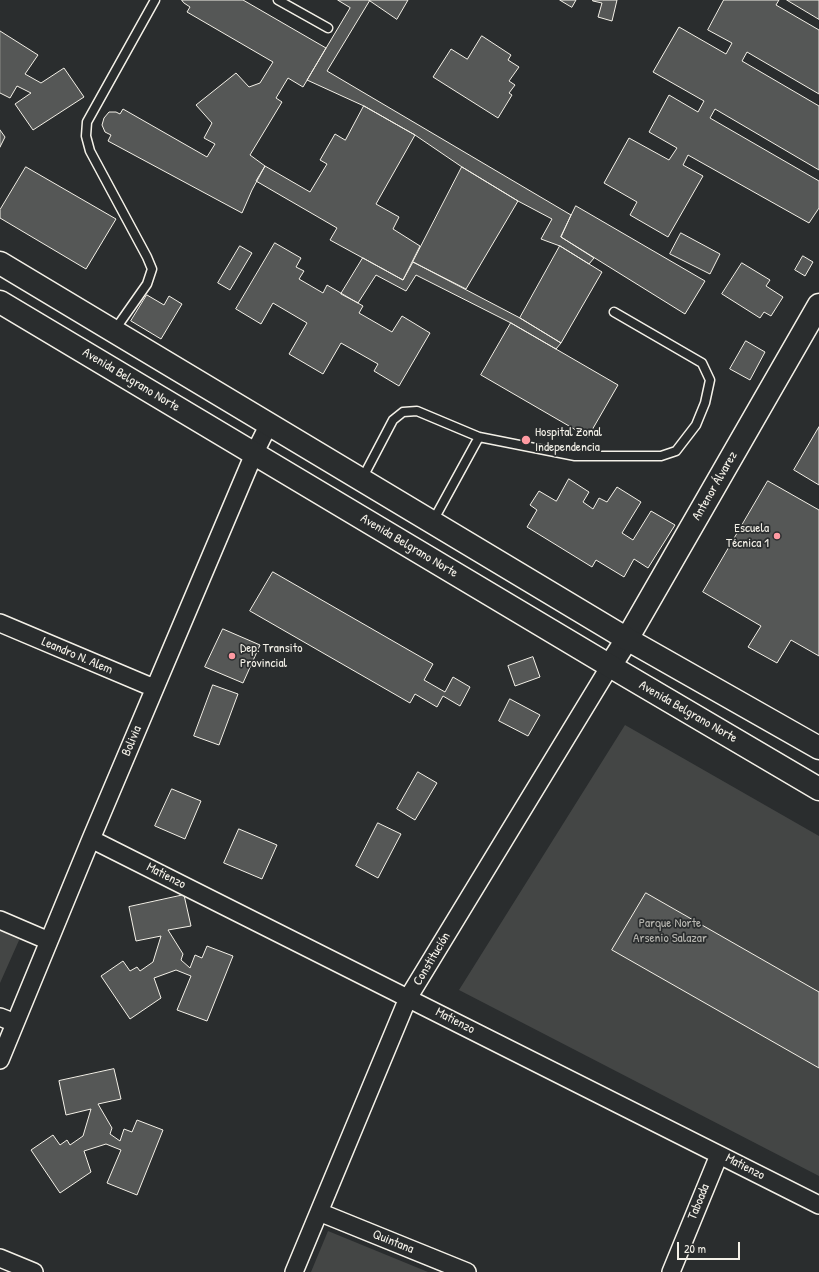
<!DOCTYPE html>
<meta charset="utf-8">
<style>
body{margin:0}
#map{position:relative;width:819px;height:1272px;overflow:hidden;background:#2a2d2e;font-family:"Patrick Hand",sans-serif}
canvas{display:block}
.scale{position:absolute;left:677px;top:1242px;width:63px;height:18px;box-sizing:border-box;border:2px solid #f4f1e8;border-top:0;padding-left:5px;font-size:12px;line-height:14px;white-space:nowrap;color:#f4f1e8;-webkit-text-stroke:3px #2a2d2e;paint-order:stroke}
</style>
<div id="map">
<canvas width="819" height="1272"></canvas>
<div class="scale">20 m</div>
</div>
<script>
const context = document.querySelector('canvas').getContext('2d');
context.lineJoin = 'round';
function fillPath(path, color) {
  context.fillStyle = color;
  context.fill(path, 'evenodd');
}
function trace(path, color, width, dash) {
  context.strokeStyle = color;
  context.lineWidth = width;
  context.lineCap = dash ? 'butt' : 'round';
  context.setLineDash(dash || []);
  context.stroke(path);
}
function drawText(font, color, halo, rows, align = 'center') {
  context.font = font + ' "Patrick Hand",sans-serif';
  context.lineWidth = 3.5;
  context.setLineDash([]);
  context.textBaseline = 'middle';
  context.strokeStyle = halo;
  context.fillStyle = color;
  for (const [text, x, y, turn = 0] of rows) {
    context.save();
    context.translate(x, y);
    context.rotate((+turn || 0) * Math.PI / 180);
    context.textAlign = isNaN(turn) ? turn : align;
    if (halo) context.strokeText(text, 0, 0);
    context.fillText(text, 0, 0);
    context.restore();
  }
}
const green = new Path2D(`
 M625,725L819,836V1176L459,990Z
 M0,930L20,938L0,983Z
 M328,1231L428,1272H311Z`);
const building = new Path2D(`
 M182,0H243L326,48L303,87L288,78L276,98L282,102L250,155L265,166L252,190L242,213L108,141L111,135L105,132L102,125L104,118L109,112H116L120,114L123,109L207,157L215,144L204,138L212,123L196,105L236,73L249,87L260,83L273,62L187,12L190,7L184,3Z
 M338,0H370L327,71L571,215L561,237L594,258L589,264L560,246L541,239L552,219L518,201L462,167L415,135L364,106L307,80L350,8Z
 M369,0H408L397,19Z
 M560,0H576L572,7Z
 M593,0H617L612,21L598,17L602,3L593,1Z
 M724,0H779L776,5L819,30V94L747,52L742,61L819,106V170L715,109L710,118L819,181V208L809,223L688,155L683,165L703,176L668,237L630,215L637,202L604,183L629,138L669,160L677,148L649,132L669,95L698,112L704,101L653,72L679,27L726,54L732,43L708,30Z
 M787,0H819V19Z
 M0,31L38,55L25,74L41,83L64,68L84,97L33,130L15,104L31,93L17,86L10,98L0,93Z
 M482,36L511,55L508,60L519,67L509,81L515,85L509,93L512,95L498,118L433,77L451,49L467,59Z
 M364,106L415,135L376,204L399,217L393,229L420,246L403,280L330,240L337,228L256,181L265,166L310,192L327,164L320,160L335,134L345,140Z
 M0,130L5,137L0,147Z
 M26,167L116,219L86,269L0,218V210Z
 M462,167L518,201L466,289L413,262Z
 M576,206L705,281L685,314L561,237Z
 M681,233L720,254L710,274L670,254Z
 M275,243L301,258L296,267L304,271L299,279L323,293L327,285L363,306L359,313L392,332L402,316L430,333L399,386L374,371L378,364L341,343L323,374L289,354L307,323L273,303L261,324L236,309Z
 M240,246L252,253L230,290L218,283Z
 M560,246L602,272L561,343L520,318Z
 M803,256L813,262L805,276L795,270Z
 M363,258L403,280L413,262L520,318L561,343L556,349L511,323L416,275L406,291L376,275L358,303L341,294Z
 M742,263L770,280L766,286L783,297L771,316L764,312L760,318L722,294Z
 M147,295L164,305L169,296L182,304L161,339L131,321Z
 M511,323L618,385L588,437L481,375Z
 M746,341L765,352L750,380L730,369Z
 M819,427V485L794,470Z
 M569,479L589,492L583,502L593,509L599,498L607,502L617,487L641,502L622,533L633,540L651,511L675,525L648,568L634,559L624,577L596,560L592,567L527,527L537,510L530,505L539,491L556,501Z
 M768,481L819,510V656L791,640L777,663L748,647L761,626L703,592Z
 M273,572L433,664L424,680L445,692L453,677L470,687L460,706L443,696L437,707L415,694L410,703L250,611Z
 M223,629L260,645L243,683L205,667Z
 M533,657L540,677L515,686L508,666Z
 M213,685L238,694L219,745L194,736Z
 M510,699L540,715L528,736L499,721Z
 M418,772L437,783L415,820L397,809Z
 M172,789L201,801L185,839L155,826Z
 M378,823L401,834L378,878L356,866Z
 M239,829L277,845L262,879L224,863Z
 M646,893L819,992V1068L612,950Z
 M184,895L191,926L168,930L183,954L181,960L190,968L195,955L202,958L207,946L233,956L207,1021L177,1010L191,976L176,970L154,978L161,998L130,1019L101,976L123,961L130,971L137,967L140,971L153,962L161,936L136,941L129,907Z
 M114,1069L121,1099L98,1104L112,1128L110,1134L120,1141L124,1129L132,1132L137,1120L163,1130L137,1195L107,1183L121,1150L106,1144L84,1151L91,1172L60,1193L31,1150L53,1135L60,1145L67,1140L70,1145L83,1136L91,1109L66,1115L59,1081Z`);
const lane = new Path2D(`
 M278,0L328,28
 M114,331L147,284L152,269L147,257L90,151L86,136L87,122L155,0
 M362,479L393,420L403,412L417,411L479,437L575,456H661L676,451L696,425L705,403L710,380L702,363L614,312
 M433,521L479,437`);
const street = new Path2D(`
 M0,623L154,688
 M91,839L819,1205
 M0,920L49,941
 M0,1017L15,1023
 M0,1060L91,839L254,454L269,424
 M319,1212L467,1272
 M0,1258L34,1272
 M294,1272L408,998L610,666
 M671,1272L719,1155`);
const secondary = new Path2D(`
 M610,666L627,639L819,305`);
const primary = new Path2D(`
 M0,263L627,639L819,748
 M0,302L610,666L819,789`);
const markers = [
 [526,440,5,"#ff9aa2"],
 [777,536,4,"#ff9aa2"],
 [232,656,4,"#ff9aa2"]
];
const streetNames = [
 ["Avenida Belgrano Norte",131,380,31],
 ["Antenor Álvarez",715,486,-60],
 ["Avenida Belgrano Norte",409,546,31],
 ["Leandro N. Alem",77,656,23],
 ["Avenida Belgrano Norte",688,712,30],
 ["Bolivia",132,741,-67],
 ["Matienzo",166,876,27],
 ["Constitución",432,959,-59],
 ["Matienzo",455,1021,27],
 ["Matienzo",745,1167,27],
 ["Taboada",699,1202,-68],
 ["Quintana",393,1242,22]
];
const poiNames = [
 ["Hospital Zonal",535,433],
 ["Independencia",535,448],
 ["Escuela",769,529,"right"],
 ["Técnica 1",769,544,"right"],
 ["Dep. Transito",240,649],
 ["Provincial",240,664]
];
const parkNames = [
 ["Parque Norte",670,924],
 ["Arsenio Salazar",670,939]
];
fillPath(green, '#444645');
fillPath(building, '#555756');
trace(building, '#f4f1e8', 1);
trace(lane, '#f4f1e8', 11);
trace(street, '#f4f1e8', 20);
trace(secondary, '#f4f1e8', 25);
trace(primary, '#f4f1e8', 25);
trace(lane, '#2a2d2e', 8);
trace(street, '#2a2d2e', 17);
trace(secondary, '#2a2d2e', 22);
trace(primary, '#2a2d2e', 22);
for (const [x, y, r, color] of markers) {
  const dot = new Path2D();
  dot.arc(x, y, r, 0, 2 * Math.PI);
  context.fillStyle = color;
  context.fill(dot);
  trace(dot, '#2a2d2e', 1.5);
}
drawText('13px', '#f4f1e8', '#2a2d2e', streetNames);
drawText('13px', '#f4f1e8', '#2a2d2e', poiNames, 'left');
drawText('13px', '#b6b5af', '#2a2d2e', parkNames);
</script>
